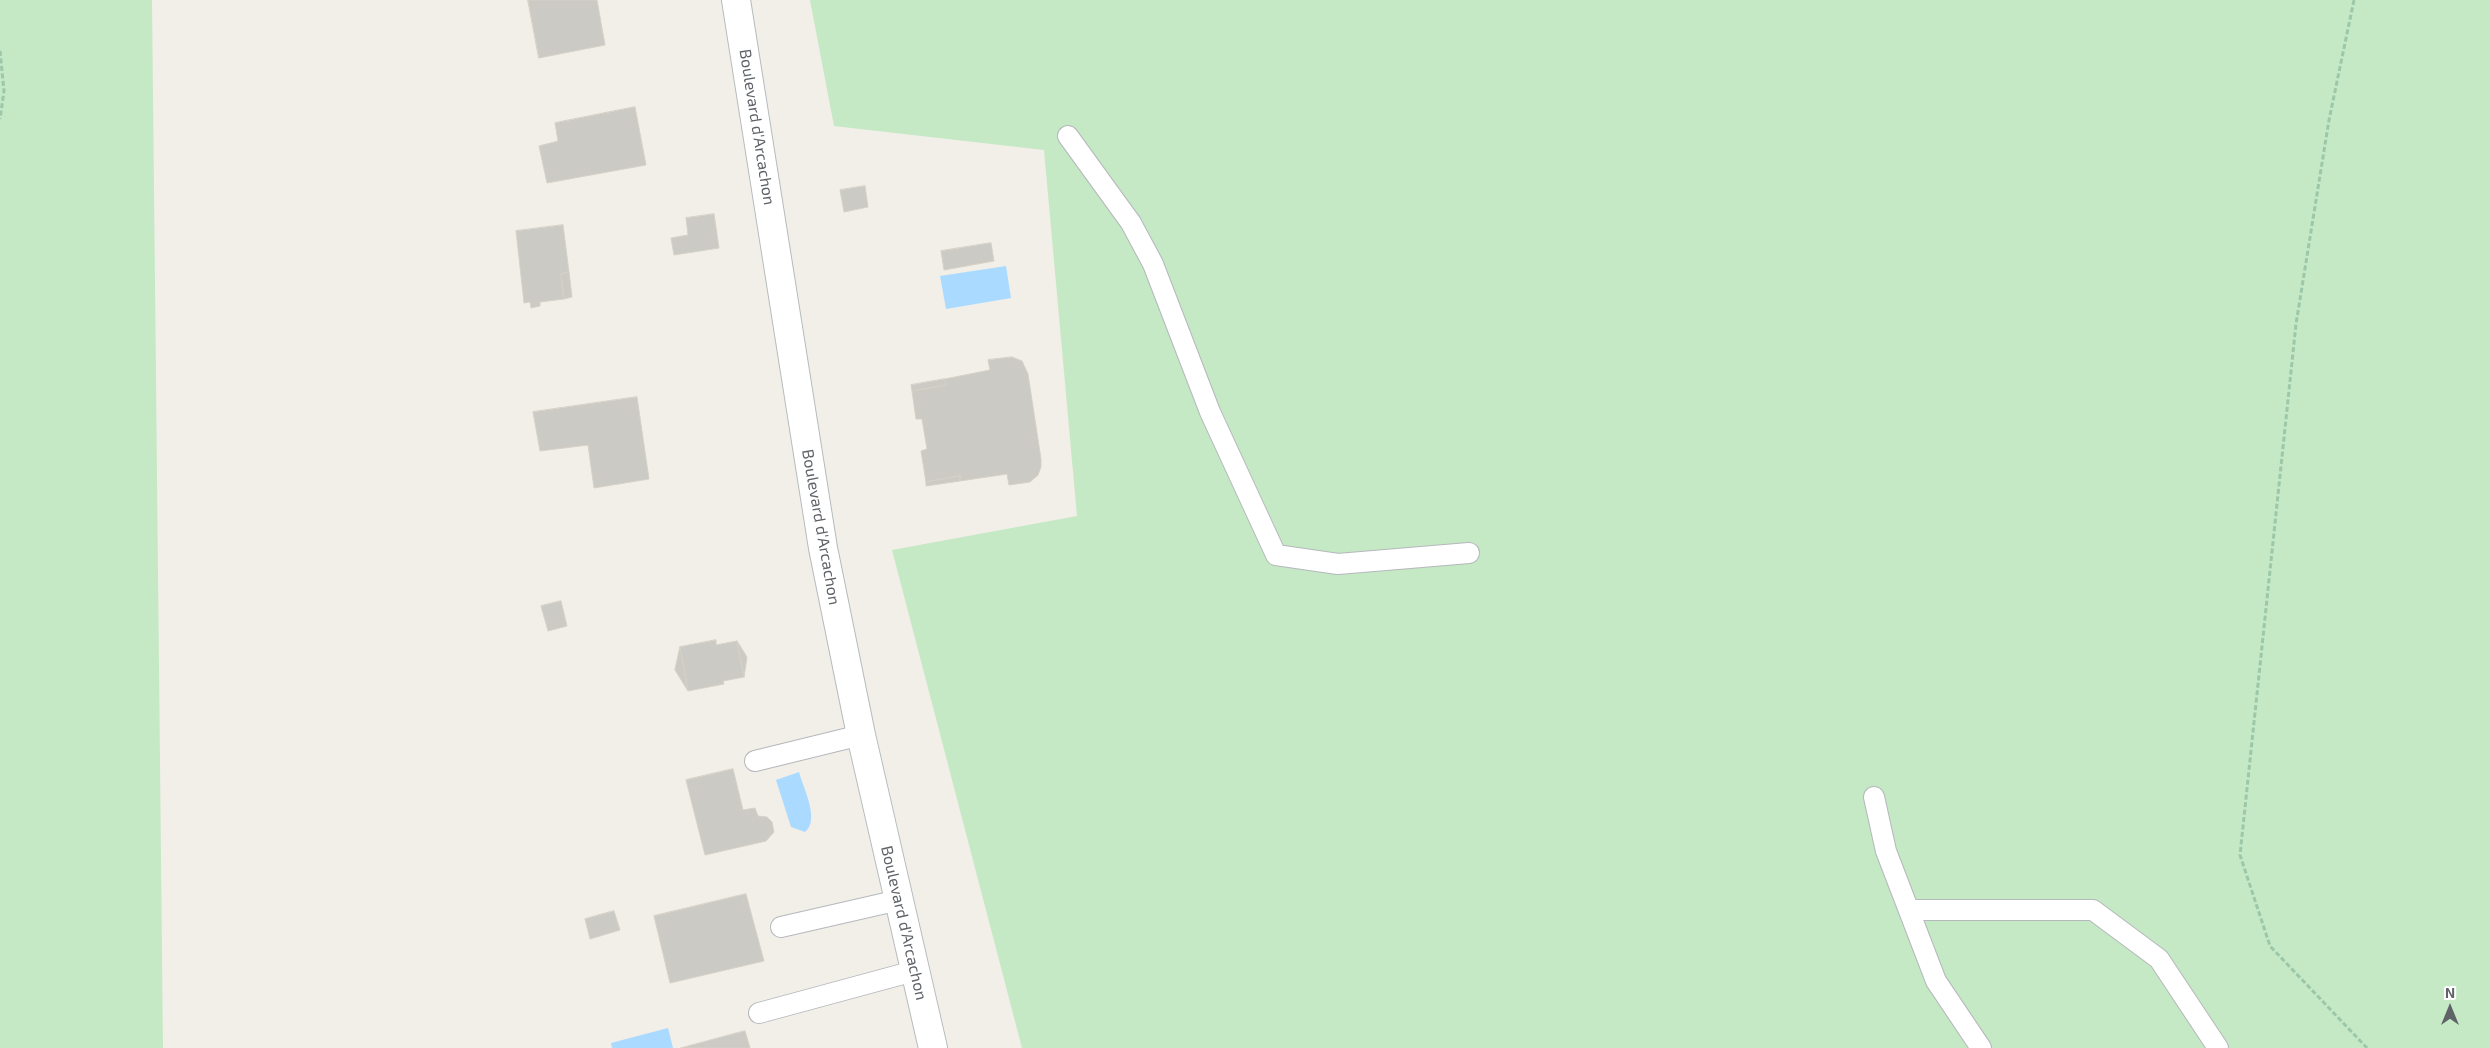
<!DOCTYPE html>
<style>
body{margin:0}
#map{position:relative;width:2490px;height:1048px;overflow:hidden;background:#f1efe8;font-family:"Exo 2",sans-serif}
canvas{display:block}
.north{position:absolute;left:2425px;top:983px;width:50px;height:50px;-webkit-text-stroke:4px #fff;paint-order:stroke;rotate:0deg;font-size:14px;font-weight:700;line-height:20px;text-align:center;color:#5f6368}
.north::after{content:'';display:block;margin:auto;width:18px;height:22px;background:#5f6368;clip-path:polygon(50% 0,100% 100%,50% 72%,0 100%)}
</style>
<div id="map">
<canvas width="2490" height="1048"></canvas>
<div class="north">N</div>
</div>
<script>
const context = document.querySelector('canvas').getContext('2d');
context.lineJoin = 'round';
function fillPath(path, color) {
  context.fillStyle = color;
  context.fill(path, 'evenodd');
}
function trace(path, color, width, dash) {
  context.strokeStyle = color;
  context.lineWidth = width;
  context.lineCap = dash ? 'butt' : 'round';
  context.setLineDash(dash || []);
  context.stroke(path);
}
function drawText(font, color, halo, rows, align = 'center') {
  context.font = font + ' "Exo 2",sans-serif';
  context.lineWidth = 4.5;
  context.setLineDash([]);
  context.textBaseline = 'middle';
  context.strokeStyle = halo;
  context.fillStyle = color;
  for (const [text, x, y, turn = 0] of rows) {
    context.save();
    context.translate(x, y);
    context.rotate((+turn || 0) * Math.PI / 180);
    context.textAlign = isNaN(turn) ? turn : align;
    if (halo) context.strokeText(text, 0, 0);
    context.fillText(text, 0, 0);
    context.restore();
  }
}
const green = new Path2D(`
 M0,0H152L163,1048H0Z
 M810,0H2490V1048H1022L892,550L1077,516L1044,150L834,126Z`);
const water = new Path2D(`
 M1006,266L1011,298L946,309L940,276Z
 M799,772C804,790 820,820 805,832L791,827L776,780Z
 M668,1028L673,1048H612L611,1043Z`);
const building = new Path2D(`
 M528,0H597L605,45L539,58Z
 M635,107L646,165L547,183L539,146L558,141L555,123Z
 M865,186L868,207L844,212L840,190Z
 M714,214L719,248L674,255L671,238L688,235L686,218Z
 M563,225L569,272L561,274L564,299L540,302V306L531,308L530,302L524,303L516,231Z
 M991,243L994,261L944,270L941,251Z
 M569,272L572,297L564,299L561,274Z
 M1012,357L1022,361L1028,374L1041,459V467L1038,475L1030,482L1009,485L1007,474L960,481V476L926,482L921,451L927,449L922,419H916L912,391L946,385L945,379L990,370L988,360Z
 M945,379L946,385L912,391L911,385Z
 M637,397L649,479L594,488L588,445L540,451L533,412Z
 M960,476V481L926,486V482Z
 M561,601L567,626L548,631L541,606Z
 M716,640V645L737,641L744,677L723,681L724,684L688,691L680,647Z
 M737,641L747,657L744,677Z
 M680,647L688,691L675,670Z
 M733,769L743,810L755,808L758,816L767,817L772,822L774,832L766,841L705,855L686,780Z
 M746,894L764,961L670,983L654,916Z
 M614,911L620,930L590,939L585,919Z
 M745,1031L750,1048H681Z`);
const path = new Path2D(`
 M2354,0L2329,120L2296,324L2240,855L2270,946L2367,1048
 M0,51L4,91L0,119`);
const lane = new Path2D(`
 M1068,136L1131,223L1153,264L1210,412L1276,555L1338,564L1469,553
 M755,761L861,735
 M1874,797L1886,851L1936,981L1981,1048
 M1909,910H2093L2159,959L2218,1048
 M781,927L899,900
 M759,1013L914,971`);
const secondary = new Path2D(`
 M736,0L823,548L861,735L933,1048`);
const streetNames = [
 ["Boulevard d'Arcachon",757,127,81],
 ["Boulevard d'Arcachon",821,527,80],
 ["Boulevard d'Arcachon",904,923,77]
];
fillPath(green, '#c5e8c5');
fillPath(water, '#aadaff');
fillPath(building, '#cccac5');
trace(building, '#d6d1c6', 1);
trace(lane, '#b5b8bc', 22);
trace(secondary, '#b6babf', 30);
trace(path, '#9cc7a9', 3, [5, 2.5]);
trace(lane, '#fff', 20);
trace(secondary, '#fff', 28);
drawText('16px', '#5f6368', '#fff', streetNames);
</script>
